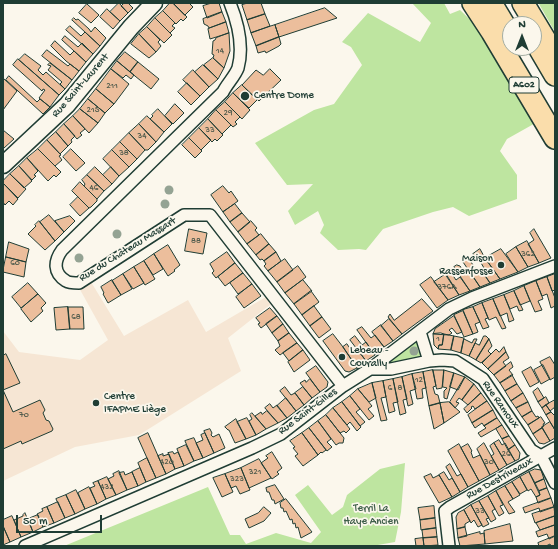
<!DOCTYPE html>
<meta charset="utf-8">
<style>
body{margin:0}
#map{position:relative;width:558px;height:549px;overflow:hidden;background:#fbf7ec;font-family:"Gochi Hand",sans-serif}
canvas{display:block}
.frame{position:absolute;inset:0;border:4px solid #1f3d34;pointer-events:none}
.north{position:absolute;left:502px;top:16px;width:40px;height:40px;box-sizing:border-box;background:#fbf7ec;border:1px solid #a3ada2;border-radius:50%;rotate:0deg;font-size:11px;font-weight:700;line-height:16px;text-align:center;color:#1f3d34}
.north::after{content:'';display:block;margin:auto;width:14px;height:18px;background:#1f3d34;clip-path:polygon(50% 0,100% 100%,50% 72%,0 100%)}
.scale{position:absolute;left:16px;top:515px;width:86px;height:18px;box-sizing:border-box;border:2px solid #1f3d34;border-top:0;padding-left:5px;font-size:12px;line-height:14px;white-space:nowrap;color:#1f3d34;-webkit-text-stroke:3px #fbf7ec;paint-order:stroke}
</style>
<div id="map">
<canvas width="558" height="549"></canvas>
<div class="frame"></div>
<div class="north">N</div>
<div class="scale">50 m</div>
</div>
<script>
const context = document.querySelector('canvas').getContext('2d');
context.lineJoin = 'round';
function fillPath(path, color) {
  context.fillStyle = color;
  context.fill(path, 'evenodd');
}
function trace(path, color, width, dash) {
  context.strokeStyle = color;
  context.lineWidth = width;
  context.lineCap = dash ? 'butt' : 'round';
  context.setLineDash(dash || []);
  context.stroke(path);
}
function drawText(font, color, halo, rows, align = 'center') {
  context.font = font + ' "Gochi Hand",sans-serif';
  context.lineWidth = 3.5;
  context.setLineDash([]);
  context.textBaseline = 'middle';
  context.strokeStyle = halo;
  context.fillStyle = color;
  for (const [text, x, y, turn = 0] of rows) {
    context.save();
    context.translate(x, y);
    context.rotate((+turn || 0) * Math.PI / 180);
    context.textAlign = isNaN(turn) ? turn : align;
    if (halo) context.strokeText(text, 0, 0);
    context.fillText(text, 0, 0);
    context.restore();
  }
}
const built = new Path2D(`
 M91,282L124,336L188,300L206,332L266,297L271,304L228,338L241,371L139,435L75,447L3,481V331L19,352L80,360L108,340L78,286Z`);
const green = new Path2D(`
 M412,3H444L450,14L460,10L491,40L539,121L507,139L500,151L517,175V199L469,216L453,207L433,212L383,229L366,250L359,249L338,250L320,233L324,225L318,211L295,225L288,211L313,184L287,185L255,143L314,110L334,104L362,65L351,47L342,42L368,13L420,42L431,23Z
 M538,3H555V32L539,4Z
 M419,340L421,359L391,366L390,361Z
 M405,463L401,512L395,542L372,546H64L208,487L230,535H240L246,544L276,533L311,543L321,532L295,495L308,485L332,515L343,507L347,495L380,469Z`);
const building = new Path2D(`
 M119,3L128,13L120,21L110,12Z
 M121,3H128L133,8L128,13L121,6L123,4Z
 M170,3H173L187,17L183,21L181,19L176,24L163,11Z
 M173,3H189L193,7L185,15Z
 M212,3H219L222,12L207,18L203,6Z
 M248,3H261L265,14L247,20L242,5Z
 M87,4L99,15L91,23L79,13Z
 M325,8L337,18L279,37L275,25Z
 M107,9L120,21L113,29L100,17Z
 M163,11L175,23L172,26L175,28L170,33L155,18Z
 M222,12L226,22L209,28L208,26L204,24L203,19Z
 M265,14L270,26L251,33L247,20Z
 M74,18L76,20L78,19L89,29L91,32L95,27L106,38L100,46L72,20Z
 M155,18L172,35L164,43L147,27Z
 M226,22L229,33L210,39L208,29Z
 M275,25L279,37L256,46L251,33Z
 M70,26L81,36L85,32L100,46L93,54L66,30Z
 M147,27L160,40L158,42L161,46L156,52L139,34Z
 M229,33L230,51L224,68L213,58L214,55L212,54L213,41L215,40L216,38Z
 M139,34L156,52L149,58L131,44Z
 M65,36L78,47L82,43L93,54L86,62L62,40Z
 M279,37L281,44L279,46L266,53L265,51L258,53L256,46Z
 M55,41L70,55L74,51L86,62L79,71L66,61L51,46Z
 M47,50L68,66L70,64L79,71L72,80L42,56Z
 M125,52L138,62L130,72L117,61Z
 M25,54L41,66L38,70L43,75L46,72L65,89L59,95L19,60Z
 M213,58L224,68L218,79L204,65Z
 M18,59L59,95L50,107L39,98L45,90L43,89L42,91L13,65Z
 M117,61L134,75L131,79L126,75L123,78L111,69Z
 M138,62L159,79L151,89L130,72Z
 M50,63L72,80L65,89L60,84L62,82L48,70L51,66L48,65Z
 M203,65L218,79L209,87L195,72Z
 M111,69L129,84L114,104L96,89Z
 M270,69L281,80L259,101L242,85L256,70L263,75Z
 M193,70L209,87L200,96L183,80Z
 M9,76L37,102L40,99L50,107L43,114L6,80Z
 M3,78L17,91L3,110Z
 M187,83L200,96L191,105L178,92Z
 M242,85L257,100L249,108L233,93Z
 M96,89L114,104L105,113L88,99Z
 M233,93L250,110L242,119L225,102Z
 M88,99L105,113L98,123L80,109Z
 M225,102L240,117L235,122L237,124L233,127L216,110Z
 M175,104L184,113L173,124L165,116Z
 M80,109L98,123L89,133L73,116Z
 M158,109L172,124L164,132L150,119L153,116L152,115Z
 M216,110L231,125L222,134L208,119Z
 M73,116L85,129L80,133L82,135L77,139L64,124Z
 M147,116L164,132L156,142L139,124Z
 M208,119L223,135L217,141L215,139L212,142L199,128Z
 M64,124L75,136L71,140L72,142L68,146L56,132Z
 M139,124L156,142L148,150H145L129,133Z
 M199,128L211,140L201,150L189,138Z
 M3,130L14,139L4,148L3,147Z
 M56,132L68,146L60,154L47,140Z
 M129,133L145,150L137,159L120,142Z
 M189,138L202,151L195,158L182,145Z
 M47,140L61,155L59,156L62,160L55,166L38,149Z
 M120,142L137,159L129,167L112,150Z
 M38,149L61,172L56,177L54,175L48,181L27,158Z
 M71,149L85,163L76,171L63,157Z
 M112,150L129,167L119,176L103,159Z
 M27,158L38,171L34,175L36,176L32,180L19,166Z
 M19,166L32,181L24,188L10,174Z
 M95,167L112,184L104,191L87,175Z
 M111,167L119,176L112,184L103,175Z
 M10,174L26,189L18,198L3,183V181Z
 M87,175L104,191L97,199L84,186L85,184L82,180Z
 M80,182L97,199V201L91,207L89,208L72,191Z
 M3,183L18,199L13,205L9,201L5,205L3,202Z
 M223,186L229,193L231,191L238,201L223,212L211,195Z
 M78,197L89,208L80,216L70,205Z
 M235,204L242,213L230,222L223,212Z
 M242,213L250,222L238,232L230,222Z
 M49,215L64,232L55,241L40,222Z
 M70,216L75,221L64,232L55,221Z
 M39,221L55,241L45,250L28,234L36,226L35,225Z
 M251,221L257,228L255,230L259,235L247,244L238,232Z
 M189,229L207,233L203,254L185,251Z
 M534,229L551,258L539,263L528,244L534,240L530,233Z
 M261,234L269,244L256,255L247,244Z
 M527,241L539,263L528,267L516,247Z
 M9,242L29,249L26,262L6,257Z
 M269,244L276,252L264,261L262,259L260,260L256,255Z
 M168,245L180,265L174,270L175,271L168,276L154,254Z
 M516,247L528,267L518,272L506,254Z
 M480,249L485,258L500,279L490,283L481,270L484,268L477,256L475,257L473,254Z
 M501,249L518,272L500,279L485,258Z
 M227,252L235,263L216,278L212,273L214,271L210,264Z
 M276,252L281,261L268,271L264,266L266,264L264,261Z
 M154,254L163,269L153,275L144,261Z
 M6,257L26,262L24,277L3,272Z
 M285,259L293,270L277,282L268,271Z
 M469,259L477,271L480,268L490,283L480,287L463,262Z
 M144,261L155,279L145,285L134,267Z
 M235,263L243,273L225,286L218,277Z
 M457,265L460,266L466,275L470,272L480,287L470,291L454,267Z
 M298,266L306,277L285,293L277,282Z
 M134,267L144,283L133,289L123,274Z
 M450,271L456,280L460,277L470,291L459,295L445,274Z
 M243,273L252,284L238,294L230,283Z
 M123,274L132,289L121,295L112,281Z
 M446,274L459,295L448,300L434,282Z
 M555,274V290L552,291L547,277Z
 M431,277L448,300L437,308L420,285Z
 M547,277L555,298V306L551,308L547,294L542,296L536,281Z
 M112,280L121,295L108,303L103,294L104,293L101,287Z
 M303,280L312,291L294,304L285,293Z
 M536,281L543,299L538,301L542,310L535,312L524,286Z
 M28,283L38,294L21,308L12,297Z
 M252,284L261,296L244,308L236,297Z
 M524,286L530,301L520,305L514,291Z
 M311,291L319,302L302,315L294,304Z
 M514,291L523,310L519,311L517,306L510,309L504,295Z
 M38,294L46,303L41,308L43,311L31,322L21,309Z
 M504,295L514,320L509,322L507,313L500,316L493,299Z
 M422,299L433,311L402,334L388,317L390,314L394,320Z
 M493,299L506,328L502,329L496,317L489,320L482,303Z
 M482,303L488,318L485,319L489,327L483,329L473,307Z
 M314,306L322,317L310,326L302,315Z
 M68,307H83L84,329H70Z
 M68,307L70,329L56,330L54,308Z
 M473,307L480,322L475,324L478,332L473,334L463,310Z
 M270,308L277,316L261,328L258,324L260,323L256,318Z
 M463,311L473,334L464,337L454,315Z
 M277,316L283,324L272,333L266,324Z
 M454,316L462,332L457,334L452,328L449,330L452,333L449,335L433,334L435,329Z
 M322,317L331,329L319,338L310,326Z
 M389,319L402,334L393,341L381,326Z
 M283,324L289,333L278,341L272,333Z
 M381,325L393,341L384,347L372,332Z
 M362,327L371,338L375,335L384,347L375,355L357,330Z
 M289,333L297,343L280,355L275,350L280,346L278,341Z
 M441,333L444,334L442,345H439L438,349L434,345L433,334Z
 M333,334L343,347L357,368L349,372L345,371L323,341Z
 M444,334L454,336L451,350L438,349L439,345H442Z
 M355,336L362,345L366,342L375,355L366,361L350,340Z
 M454,336L464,338L461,353L451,350Z
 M484,336H486L489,339L476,360L469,356L475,343L479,345Z
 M464,339L472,343L474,339H477L469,356L461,353Z
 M489,339L492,346L488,351L491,354L481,363L476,360Z
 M297,343L303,350L289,361L283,353Z
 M347,344L353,353L357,349L367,362L358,369L343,347Z
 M504,347L506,352L488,369L482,363L496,349L499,352Z
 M303,350L310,360L294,372L288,362Z
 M506,352L509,358L503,362L506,366L494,375L488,369Z
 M6,354L20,383L3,390V356Z
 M550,357L555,365V377L550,380L540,362Z
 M511,362L513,367L509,370L513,375L500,383L494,375Z
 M543,365L550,379L541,384L534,370Z
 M316,366L328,382L327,387L320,392L306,373Z
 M531,367L539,382L530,387L522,372Z
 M433,370H444L442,388L437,389Z
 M433,370L436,386L433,387L435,394L438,395L440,403L429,406L423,372Z
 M444,370L454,373L447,399L444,398V391L447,388L443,387Z
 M423,372L426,388L422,389L423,398L417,399L412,374Z
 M454,373L465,377L458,390L450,387Z
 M412,374L416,389L410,391L413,404L408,406L402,377Z
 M512,375L517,384L505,391L500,383Z
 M402,377L407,399L403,400L406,413L400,415L393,379Z
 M465,377L474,384L462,400L459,398L456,402L459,403L455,408L450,402Z
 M310,379L320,392L312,398L300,383L305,380L306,382Z
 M393,379L398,402L393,403L395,411L389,413L383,381Z
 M383,381L386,397L381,398L387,420L381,421L372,383Z
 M372,383L376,398L369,402L358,389Z
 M474,384L481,393L468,405L462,400Z
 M517,384L523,393L511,401L505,391Z
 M285,387L291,395L295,393L304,405L296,411L280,391Z
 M303,387L312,398L304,405L295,393Z
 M538,388L544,398L538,402L533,392Z
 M358,389L372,406L368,409L374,416L369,420L350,396Z
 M3,390L13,412L40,400L45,410L43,413L46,420L49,421L53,429L52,431L22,444L21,441L3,449Z
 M481,393L487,401L475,409L473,406L471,407L472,408L467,413L464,409Z
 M523,393L528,402L516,408L511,401Z
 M350,396L360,409L356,412L365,422L360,426L342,402Z
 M546,397L549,403L542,408L538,402Z
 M286,398L296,411L287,418L277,406Z
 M555,400V407L550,411L546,405Z
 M487,401L493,410L472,423L468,415Z
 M342,402L361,427L357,431L350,422L347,425L333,408Z
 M449,402L460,412L444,423L440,403Z
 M528,402L532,411L522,417L516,408Z
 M440,403L444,423L434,429L429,406Z
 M270,404L273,408L277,405L287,418L278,423L265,408Z
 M546,405L551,412L546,415L542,408Z
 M333,408L350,429L346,433L344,431L340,433L326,415Z
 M493,410L497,418L484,426L482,423L475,428L472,423Z
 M267,411L278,423L266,429L255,416L261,412L262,414Z
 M532,411L536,417L538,416L539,418L528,425L522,417Z
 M551,412L555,416V430L546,415Z
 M252,413L266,429L256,435L249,421L252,419L250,415Z
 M326,415L344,438L343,443H339L336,445L318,421Z
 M541,417L545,423L543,424L544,426L542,427V428L533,434L528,425Z
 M247,418L256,435L246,439L237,422Z
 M497,418L502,425L481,437L478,433L486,428L484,426Z
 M236,419L246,439L235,443L229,430H228L225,427Z
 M318,421L331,439L327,442L332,447L327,451L309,428Z
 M550,422L555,430V438L550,441L542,427Z
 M502,425L509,436L502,439L496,429Z
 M309,428L326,450L322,453L321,452L318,455L302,433Z
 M542,428L550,441L544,444L539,443L533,434Z
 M210,429L212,433L211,435L213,437L219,434L225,448L214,453L204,431Z
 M148,433L166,474L156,478L138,438Z
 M205,433L214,453L203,458L196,443L203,440L201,435Z
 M302,433L318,455L303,466L295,456L298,454L293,448L295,447L290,441Z
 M509,436L515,445L508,450L502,439Z
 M194,438L203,458L194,461L185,441Z
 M499,440L502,445L505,443L515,461L507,465L494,443Z
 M484,443L499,470L490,475L477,449Z
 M494,443L507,465L499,470L491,456L494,454L490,446Z
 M459,444L479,481L468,487L448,451Z
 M468,444L472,451L471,452L473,458L480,455L490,475L479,481L461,448Z
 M186,445L194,461L184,466L177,449Z
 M515,445L520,453L519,459L515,461L508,450Z
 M173,452L174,454L178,452L184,466L175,469L168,453Z
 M272,452L282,468L277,472L279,474L272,479L261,463L268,458L266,456Z
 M163,454V456L169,454L175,469L166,474L158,456Z
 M147,458L156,478L146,482L138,463Z
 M259,459L271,478L249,488L241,468Z
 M450,464L457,476L461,474L468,487L460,492L446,467Z
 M140,468L146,482L138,486L132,472Z
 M241,468L250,490L240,494L236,486L231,488L225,474Z
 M535,469L541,470L544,479L535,483L529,472Z
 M119,471L127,490L116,495L108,479L114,476L113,474Z
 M124,472L125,475L132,472L138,486L127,490L119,473Z
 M444,472L449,480L452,478L460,492L452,497L439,475Z
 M529,472L540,495L536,497L531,489L528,491L520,477Z
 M225,474L233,492L222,497L213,478Z
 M431,474L433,478L439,475L452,497L439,503L424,477Z
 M107,477L116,495L106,499L98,481Z
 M520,477L527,490L520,494L512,482Z
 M544,479L547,488L539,491L535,483Z
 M98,481L106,499L97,504L90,488L95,486L93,483Z
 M512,482L520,495L513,499L505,486Z
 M275,485L284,499L275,504L274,500H272L269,492H267L266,488Z
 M505,486L513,499L508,502L515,512L509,514L496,491Z
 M89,487L97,504L85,509L78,493Z
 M547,488L551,498L538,503L536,497L540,495L539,491Z
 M76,490L85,509L75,514L66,495Z
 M496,491L503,505L500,506L504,513L499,516L488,496Z
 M66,495L75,514L65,518L56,499Z
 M488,496L495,509L492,511L496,519L491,522L479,501Z
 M551,498L554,507L540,512L539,508L525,513L523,508Z
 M286,499L312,532L301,538L298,527L296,528L295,523L293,524L292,519L290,520L286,511L284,512L283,508H281L280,503Z
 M479,501L489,518L486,519L489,524L483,527L471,505Z
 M58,502L65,518L54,523L47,507Z
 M471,505L482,525L478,527L474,520L471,523L464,510Z
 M434,506L435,518L420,520L418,508Z
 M47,507L54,523L43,527L37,514L43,511L42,509Z
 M264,507L271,513L264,521L249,528L245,519L258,513Z
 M554,507L555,516L535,523L532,514Z
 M464,510L470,521L465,524V527L457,529L456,517L458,513Z
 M25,513L33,532L21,537L14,520L23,516V515Z
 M38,515L43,527L33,532L28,519Z
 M12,516L21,537L10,542L3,526V520Z
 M555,516V525L540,530L536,523Z
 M435,518L436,528L421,530L420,520Z
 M510,524L513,541L485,544L484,531Z
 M555,525V536L549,539L547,534L538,537L536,532Z
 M3,526L10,542L3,545Z
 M465,527L467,536L458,538L457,529Z
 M436,528L437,537L423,538L422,530Z
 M480,532V534L484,533L485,544L460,546L458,538Z
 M555,536V546H551L550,544L546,546H539L538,543Z
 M437,537L438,545L424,546L423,538Z
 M423,538L424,546H416L415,539Z`);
const street = new Path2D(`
 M230,3C238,23 244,46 238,68C235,76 227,84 223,92L62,250C54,261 53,273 66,281C69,283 75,283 79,283L184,215H210L343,386
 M420,332L429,361
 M370,369H391L429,361L442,360L455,361L483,379L531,450L541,456
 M541,456L555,483
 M25,546L252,448L281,434L343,386L370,369L449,309L472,298L555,266
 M449,546L445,511L450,507L555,448`);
const secondary = new Path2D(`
 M3,165L67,105L131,27L154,3`);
const highway = new Path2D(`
 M473,3L492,32L555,138
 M491,3L509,33
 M523,3L555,56
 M538,46L555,75`);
const trees = [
 [169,190],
 [165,204],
 [117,234],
 [79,258],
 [414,351]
];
const markers = [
 [245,96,5,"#1f3d34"],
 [501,265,4,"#1f3d34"],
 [342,357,4,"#1f3d34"],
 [96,403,4,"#1f3d34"]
];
const numberNames = [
 ["14",220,52],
 ["211",112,87],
 ["215",93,111],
 ["29",228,114],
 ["33",210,131],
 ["34",142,137],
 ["38",124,154],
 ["46",94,189],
 ["88",196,242],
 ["362",528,255],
 ["60",15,264],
 ["376A",447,288],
 ["68",76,318],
 ["1",438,340],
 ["12",419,381],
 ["6",390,389],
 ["8",400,389],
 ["70",24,416],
 ["26",506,455],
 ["420",167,463],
 ["30",489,463],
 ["321",255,473],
 ["323",237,480],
 ["432",107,488],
 ["33",480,512]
];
const shields = [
 [524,85,30]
];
const shieldNames = [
 ["A602",524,85]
];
const streetNames = [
 ["Rue Saint-Laurent",81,86,-49],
 ["Rue du Château Massart",128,250,-32],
 ["Rue Ramoux",500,405,55],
 ["Rue Saint-Gilles",308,412,-37],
 ["Rue Destriveaux",500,479,-29]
];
const poiNames = [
 ["Centre Dome",254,96],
 ["Maison",493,259,"right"],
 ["Rassenfosse",493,272,"right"],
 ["Lebeau -",350,351],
 ["Courally",350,364],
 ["Centre",104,397],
 ["IFAPME Liège",104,410]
];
const parkNames = [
 ["Terril La",371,509],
 ["Haye Ancien",371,522]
];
fillPath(built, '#f6e6d4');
fillPath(green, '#bee5a0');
fillPath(building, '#ecbe9c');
trace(building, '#1f3d34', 1);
trace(street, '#1f3d34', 14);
trace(secondary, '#1f3d34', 19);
trace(highway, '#1f3d34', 24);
trace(street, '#fbf7ec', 11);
trace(secondary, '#fbf7ec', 16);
trace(highway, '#faddab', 21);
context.fillStyle = '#94a393';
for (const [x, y] of trees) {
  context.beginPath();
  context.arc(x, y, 4.5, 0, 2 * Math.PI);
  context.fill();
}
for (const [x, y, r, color] of markers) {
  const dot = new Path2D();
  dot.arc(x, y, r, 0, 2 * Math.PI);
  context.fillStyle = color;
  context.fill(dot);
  trace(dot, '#fbf7ec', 1.5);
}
drawText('9px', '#525d4e', null, numberNames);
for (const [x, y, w] of shields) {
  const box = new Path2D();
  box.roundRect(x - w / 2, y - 8, w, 16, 3);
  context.fillStyle = '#fbf7ec';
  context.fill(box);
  trace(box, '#1f3d34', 1);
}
drawText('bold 10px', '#1f3d34', null, shieldNames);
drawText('11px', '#1f3d34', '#fbf7ec', streetNames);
drawText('11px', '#1f3d34', '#fbf7ec', poiNames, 'left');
drawText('11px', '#3f5f4a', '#fbf7ec', parkNames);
</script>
